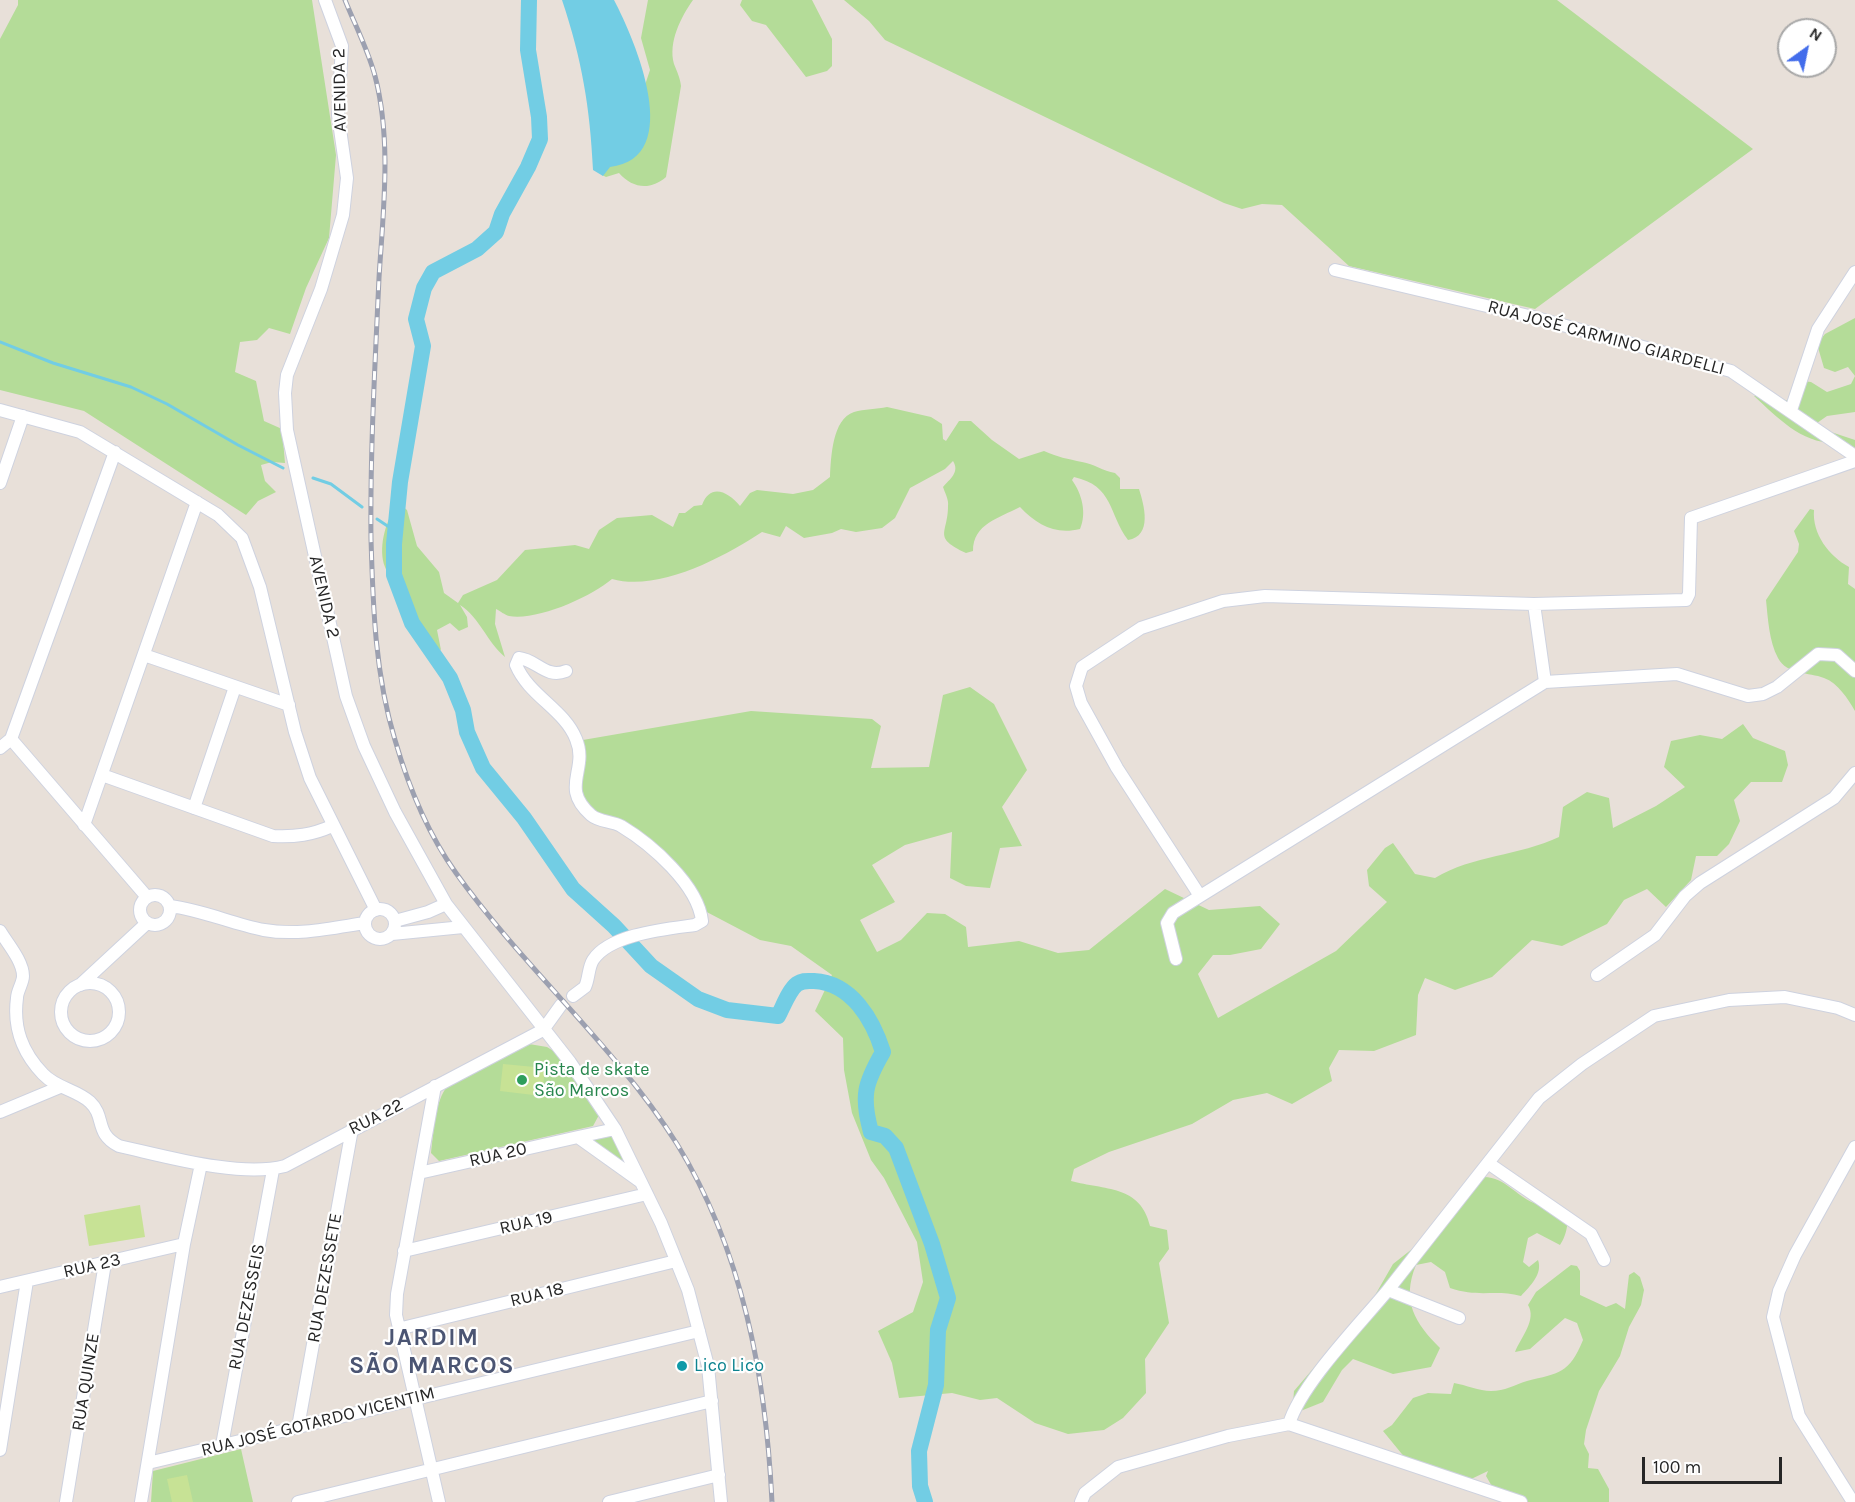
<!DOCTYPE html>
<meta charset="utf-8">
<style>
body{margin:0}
#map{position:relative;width:1855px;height:1502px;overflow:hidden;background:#e8e0d9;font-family:Karla,sans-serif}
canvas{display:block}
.north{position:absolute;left:1777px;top:18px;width:60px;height:60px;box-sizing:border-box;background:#fff;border:2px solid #a8a8a8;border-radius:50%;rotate:33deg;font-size:16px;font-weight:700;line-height:24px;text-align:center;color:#262626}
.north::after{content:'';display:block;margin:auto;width:21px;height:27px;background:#436deb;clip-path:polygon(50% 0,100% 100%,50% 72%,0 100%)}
.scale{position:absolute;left:1642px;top:1457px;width:140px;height:27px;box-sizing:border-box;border:3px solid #262626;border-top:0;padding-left:8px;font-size:18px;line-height:21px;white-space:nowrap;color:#262626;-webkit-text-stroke:4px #fff;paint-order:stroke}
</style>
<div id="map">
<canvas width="1855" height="1502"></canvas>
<div class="north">N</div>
<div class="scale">100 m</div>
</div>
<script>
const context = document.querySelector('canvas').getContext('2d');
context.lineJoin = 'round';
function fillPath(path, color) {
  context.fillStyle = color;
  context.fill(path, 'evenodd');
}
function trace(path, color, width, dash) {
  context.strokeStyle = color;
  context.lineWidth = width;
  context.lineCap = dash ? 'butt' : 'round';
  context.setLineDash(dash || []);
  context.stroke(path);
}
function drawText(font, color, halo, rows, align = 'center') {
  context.font = font + ' Karla,sans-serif';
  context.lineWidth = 4.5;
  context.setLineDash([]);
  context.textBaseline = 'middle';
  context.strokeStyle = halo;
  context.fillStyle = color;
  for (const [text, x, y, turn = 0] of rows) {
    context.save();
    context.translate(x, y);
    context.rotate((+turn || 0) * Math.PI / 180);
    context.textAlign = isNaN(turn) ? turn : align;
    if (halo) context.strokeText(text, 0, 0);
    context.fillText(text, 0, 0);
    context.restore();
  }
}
const green = new Path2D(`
 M18,0H312L336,155L329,238L306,288L290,334L269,328L257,340L240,342L235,372L256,381L264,421L282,429L285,463L272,462L261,465L265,481L276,492L258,501L246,515L84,411L0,390V39L18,5Z
 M648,0H693C681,17 668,42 674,64C677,72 680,77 681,86L666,177C650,191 632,188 619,173L606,177L602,175L639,103L650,70L641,38Z
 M742,0H812L832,39V66L827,71L806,77L766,25L752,21L740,5Z
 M844,0H1557L1753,149L1535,309L1349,266L1282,205L1262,204L1242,209L1224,203L885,40L869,21Z
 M1855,318V412L1827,416L1817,423L1819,428L1855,440V459L1844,456L1834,443C1801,443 1777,417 1754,396L1760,394L1794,402L1802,381L1811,382L1827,392L1851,384L1855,376L1848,367L1835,372L1824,368L1817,344L1825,334Z
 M887,407L931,417L942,424L943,439L946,441L959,421H971L992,440L1019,459L1044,451C1057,457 1068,459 1082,462C1094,464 1103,471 1115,473L1120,478V489H1139C1144,505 1153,536 1128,540C1108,513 1114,486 1074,477L1072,480C1082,494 1087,513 1080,529C1055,535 1037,525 1020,507C999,518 973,524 973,551L966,553C932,537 948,534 948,506C949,500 945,493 943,487C950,479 960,472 953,461L945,469L910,488L895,518L882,528L856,532L841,529L832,533L804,538L786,526L780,537L762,532C724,557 659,592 612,579C591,597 537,621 509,616C505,615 500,611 496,609L495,624L505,657C487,642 480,618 460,605L467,617L468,627L459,631L450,623L437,630L441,650C408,631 405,617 393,584C391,578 387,573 385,567C378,549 385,523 395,508L402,506L407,510L417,546L439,572L444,593L458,603L463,595L497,580L525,550L575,545L589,549L599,530L617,518L652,515L673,527L679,513H685L694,506L702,505C710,483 728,491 740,506L750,493L757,490L793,494L813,490L830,477C831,458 832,419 854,412C864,409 877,409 887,407Z
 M1810,509L1814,510C1812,534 1829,556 1849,567L1848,584L1855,589V711C1848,699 1838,683 1824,678C1809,672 1787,675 1778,658C1769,641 1768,619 1766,600L1798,552L1799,544L1794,531Z
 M970,687L994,704L1027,770L1002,807L1022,846L1000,848L990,888L966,886L950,878L952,832L905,845L872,865L895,902L860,920L877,952L901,940L927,913L945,914L966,927L968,947L1019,941L1058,953L1089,950L1165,889L1209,910L1260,906L1280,924L1261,949L1230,955H1213L1198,974L1218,1018L1336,951L1387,902L1369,886L1367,870L1385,848L1393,843L1415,874L1435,878C1473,855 1519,856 1559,837L1563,807L1587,792L1609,798L1613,828L1656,806L1685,787L1664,767L1671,741L1700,735L1722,739L1743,724L1753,738L1785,751L1788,765L1782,782H1751L1734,800L1740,821L1729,844L1717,856H1696L1691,880L1666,907L1647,889L1624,900L1607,924L1562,946L1532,940L1492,977L1455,990L1425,978L1418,995L1416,1035L1374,1051L1339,1050L1329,1068L1332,1081L1292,1104L1267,1093L1233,1100L1192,1124L1109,1152L1074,1169L1071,1181C1104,1190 1141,1185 1150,1226L1167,1230L1169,1249L1159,1263L1169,1323L1145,1359L1146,1393L1123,1418L1104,1430L1068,1434L1035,1423L997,1398L980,1400L952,1393L899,1398L892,1363L878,1331L913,1312L923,1282L917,1242L884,1178L871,1160L852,1113L844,1070L843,1038L815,1011L832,975L791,946L760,940L701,909L661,857L577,802V741L751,711L872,719L881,726L871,768L929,767L943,695Z
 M529,1044L547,1047L555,1052L595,1106L599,1115L593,1126L439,1161L431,1153C434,1131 434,1103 448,1085Z
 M611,1133L632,1172L587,1139Z
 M1484,1177C1506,1178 1515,1195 1534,1203C1542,1206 1554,1206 1563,1207C1571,1217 1567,1235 1560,1245L1537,1233L1528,1238L1523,1262L1529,1267L1538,1260C1543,1274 1530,1286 1521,1296C1495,1289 1479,1298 1450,1288L1445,1272L1431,1262L1416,1265C1401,1301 1415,1323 1440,1348L1431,1367L1393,1374L1353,1359L1342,1370L1323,1402L1298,1412L1293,1403L1294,1391L1374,1297L1393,1264L1412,1249Z
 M1571,1265L1577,1266L1580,1271V1295L1606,1307L1616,1303L1625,1309L1629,1275L1634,1272L1640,1277L1644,1290L1641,1305L1629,1327L1620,1356L1599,1391L1586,1430L1584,1444L1589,1454L1588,1468L1598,1469L1609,1489V1502H1501L1486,1476L1488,1471L1467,1481L1406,1459L1383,1431L1392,1425L1413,1398L1428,1393L1451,1394L1454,1383C1466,1385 1479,1391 1491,1391C1505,1391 1514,1385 1527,1381C1559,1373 1569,1374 1583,1340L1577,1323L1565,1318L1530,1349L1515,1352C1521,1337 1537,1320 1528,1305L1536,1292Z
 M241,1449L253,1502H151L153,1471Z`);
const pitch = new Path2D(`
 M503,1064L545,1068L542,1096L500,1091Z
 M140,1205L145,1237L89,1246L84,1215Z
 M187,1475L193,1502H172L167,1479Z`);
const water = new Path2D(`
 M562,0H614C635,40 686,158 610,167L603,176L593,170C590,107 582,60 562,0Z`);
const stream = new Path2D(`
 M0,342L53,363L131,387L167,404L238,445L283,468
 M313,478L331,484L362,507
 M377,519L395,531`);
const river = new Path2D(`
 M529,0L528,50L539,117L540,139L528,167L502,214L496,232L477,249L433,272L424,288L416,319L423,346L400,482L394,544V575L412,623L450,678L463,710L467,732L483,768L524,818L573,889L614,926L651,966L698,999L727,1010L778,1016C783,1007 789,990 797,984C803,980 807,981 814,981C852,983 873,1020 883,1052C865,1083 861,1096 871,1132L885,1136L896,1148L932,1244L948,1298L938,1330L936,1385L919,1451L920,1486L925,1502`);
const minor = new Path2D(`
 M325,0L342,46L338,115L347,178L343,215L321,289L287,375L285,393L287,430L346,696L364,746L395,812L446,904L570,1062L615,1129L661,1223L688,1290L708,1366L721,1502
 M1335,270L1533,317L1731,371L1855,456
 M0,410L80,432L218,515L242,538L260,587L295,732L310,778L376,910
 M1791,410L1818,329L1855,272
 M0,483L23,416
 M1534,604L1686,600L1689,594L1691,518L1855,461
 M144,655L289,705
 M566,671C546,679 537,660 519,658L516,665C529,696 564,709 576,739C589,770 559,787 591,815C599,822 612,821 621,826C651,844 698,885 702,921L695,925C666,929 610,934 593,960C588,968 589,979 585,987L573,996
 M11,739L147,897
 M0,748L11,739L115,452
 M102,775L273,836C295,837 312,835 332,826
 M194,808L235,687
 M84,825L197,502
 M140 910a15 15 0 1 1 30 0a15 15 0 1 1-30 0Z
 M1200,896L1117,768L1081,703L1076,686L1082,667L1141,628L1223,601L1265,596L1534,604L1545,682
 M170,906C203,910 232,924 264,930C297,936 332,928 365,923
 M365 924a15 15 0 1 1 30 0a15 15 0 1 1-30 0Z
 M395,921L428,912L446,904
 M0,931C7,943 23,961 23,976C23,983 17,991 17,998C13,1028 22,1052 43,1074C56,1088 77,1090 90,1102C106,1117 94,1133 119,1146C165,1156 240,1178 285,1166L543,1030
 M392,934L463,927
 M1176,959L1167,923L1173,913L1545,682L1677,674L1748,696L1763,694L1777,687L1818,654L1837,655L1855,671
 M1597,975L1655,935L1685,896L1700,883L1834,798L1855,773
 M61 1012a29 29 0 1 1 58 0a29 29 0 1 1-58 0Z
 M80,985L147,923
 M543,1030L561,1005
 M435,1086L397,1294L396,1315L439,1502
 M0,1112L60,1087
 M615,1129L578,1137L641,1182
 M1488,1163L1591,1234L1604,1260
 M419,1173L578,1137
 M404,1251L647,1194
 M0,1287L184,1244
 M1388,1290L1539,1098L1582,1064L1654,1016L1729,1000L1785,997L1838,1008L1855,1015
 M398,1329L676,1261
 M1289,1424C1301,1384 1360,1324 1388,1290L1459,1318
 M298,1427L352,1129
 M222,1445L273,1170
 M0,1450L27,1281
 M148,1463L699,1331
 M66,1502L105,1263
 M141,1502L184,1244L201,1164
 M298,1502L712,1401
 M609,1502L719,1475
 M1081,1502L1085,1493L1118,1467L1228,1436L1289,1424L1521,1502
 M1853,1502L1799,1416L1773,1317L1779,1291L1795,1255L1855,1147`);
const rail = new Path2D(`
 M345,0C355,25 368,50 375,76C392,141 383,212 379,278C375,365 370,452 371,539C373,607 375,674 395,740C408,785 428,834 456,873C523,967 616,1047 677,1144C743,1251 766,1378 772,1502`);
const markers = [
 [522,1080,6,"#2e9e5b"],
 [682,1366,6,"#0f9aa8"]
];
const streetNames = [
 ["AVENIDA 2",340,90,-91],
 ["RUA JOSÉ CARMINO GIARDELLI",1606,338,15],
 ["AVENIDA 2",324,597,77],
 ["RUA 22",376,1117,-27],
 ["RUA 20",498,1155,-13],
 ["RUA 19",526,1223,-13],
 ["RUA 23",92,1266,-13],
 ["RUA DEZESSETE",325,1278,-80],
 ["RUA 18",537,1295,-14],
 ["RUA DEZESSEIS",247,1307,-79],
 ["RUA QUINZE",86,1382,-81],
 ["RUA JOSÉ GOTARDO VICENTIM",318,1422,-14]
];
const leisureNames = [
 ["Pista de skate",534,1070],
 ["São Marcos",534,1091]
];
const cultureNames = [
 ["Lico Lico",694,1366]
];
const districtNames = [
 ["JARDIM",432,1338],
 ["SÃO MARCOS",432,1366]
];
fillPath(green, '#b4dc98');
fillPath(pitch, '#c7e295');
fillPath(water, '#72cde4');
trace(stream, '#72cde4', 3);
trace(river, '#72cde4', 16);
trace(minor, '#ced2df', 14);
trace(minor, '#fff', 12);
trace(rail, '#9ca0b0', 5);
trace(rail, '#fff', 3, [9]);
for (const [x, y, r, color] of markers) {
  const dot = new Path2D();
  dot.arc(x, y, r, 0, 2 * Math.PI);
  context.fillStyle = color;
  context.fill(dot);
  trace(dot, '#fff', 2);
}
drawText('18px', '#262626', '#fff', streetNames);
drawText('18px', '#27864d', '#fff', leisureNames, 'left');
drawText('18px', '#0d838f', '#fff', cultureNames, 'left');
context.letterSpacing = '1.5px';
drawText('bold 24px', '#4b5573', '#fff', districtNames);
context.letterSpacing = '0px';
</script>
